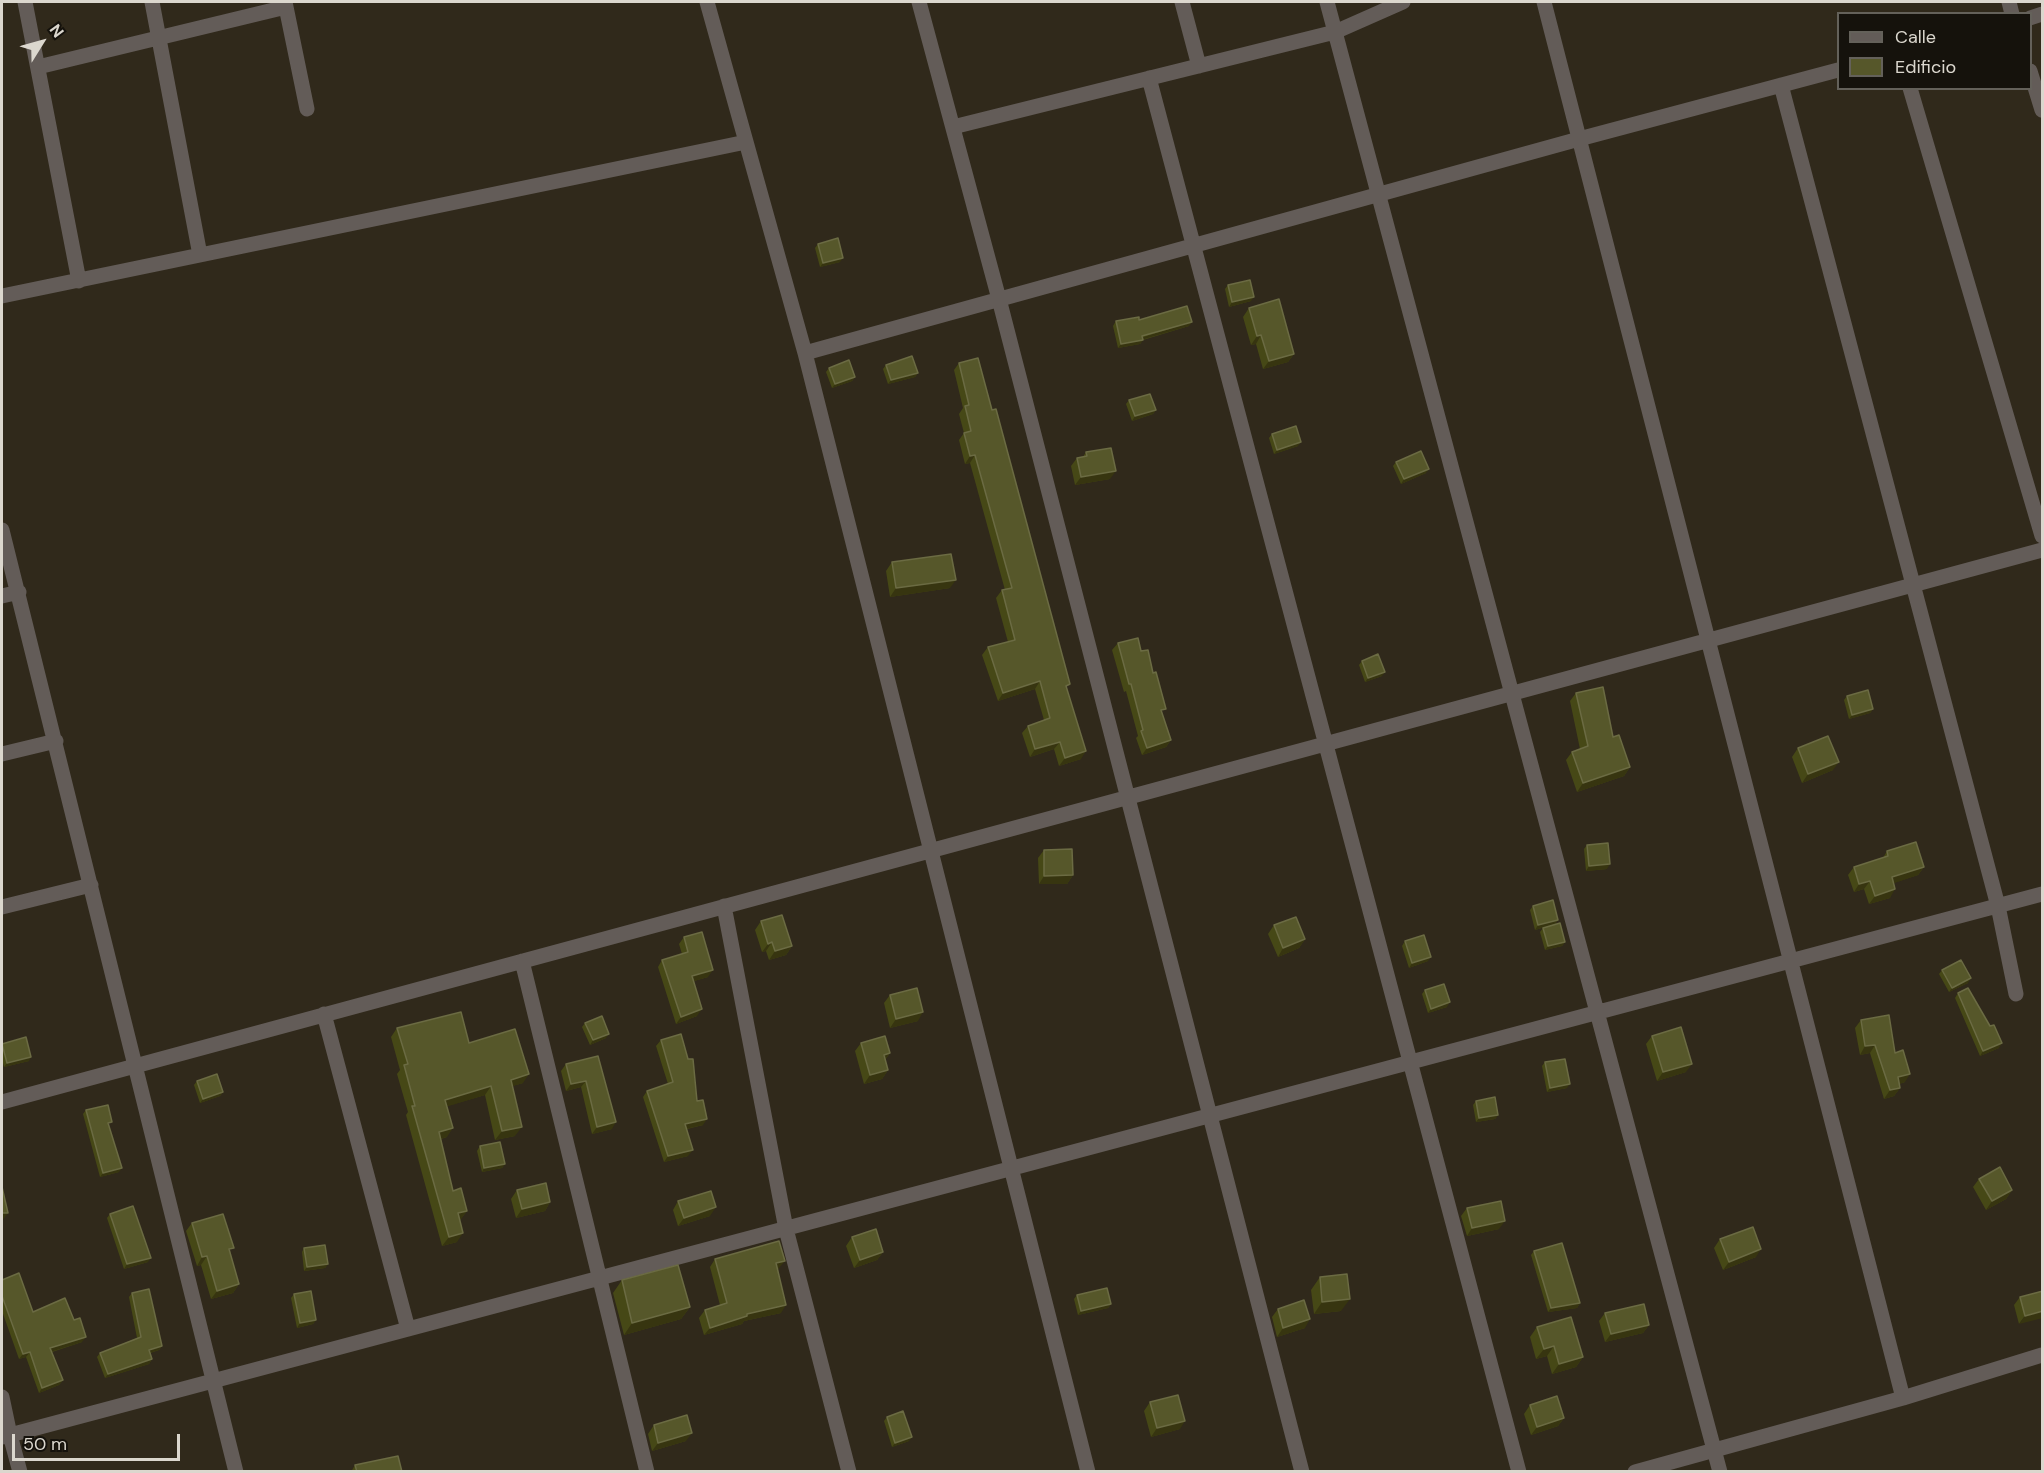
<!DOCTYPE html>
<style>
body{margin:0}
#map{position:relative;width:2044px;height:1473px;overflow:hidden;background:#30291b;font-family:"DM Sans",sans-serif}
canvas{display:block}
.frame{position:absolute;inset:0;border:3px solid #dbd7ce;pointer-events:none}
.legend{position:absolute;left:1837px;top:12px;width:195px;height:78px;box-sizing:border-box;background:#15120c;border:2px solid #64615a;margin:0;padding:8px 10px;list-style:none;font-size:18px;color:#dbd7ce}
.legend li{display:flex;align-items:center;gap:12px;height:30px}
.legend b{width:30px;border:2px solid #64615a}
.north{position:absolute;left:12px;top:12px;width:60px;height:60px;-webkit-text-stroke:4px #15120c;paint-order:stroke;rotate:53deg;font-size:16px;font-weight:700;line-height:24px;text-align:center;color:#dbd7ce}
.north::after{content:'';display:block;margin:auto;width:21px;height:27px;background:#dbd7ce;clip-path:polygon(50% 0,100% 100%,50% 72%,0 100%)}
.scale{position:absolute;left:12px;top:1434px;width:168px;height:27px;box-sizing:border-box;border:3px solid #dbd7ce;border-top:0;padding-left:8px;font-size:18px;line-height:21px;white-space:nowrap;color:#dbd7ce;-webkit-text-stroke:4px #15120c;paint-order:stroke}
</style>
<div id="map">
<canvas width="2044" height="1473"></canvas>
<div class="frame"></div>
<ul class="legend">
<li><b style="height:8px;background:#635c58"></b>Calle</li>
<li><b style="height:16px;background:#56572a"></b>Edificio</li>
</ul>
<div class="north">N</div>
<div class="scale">50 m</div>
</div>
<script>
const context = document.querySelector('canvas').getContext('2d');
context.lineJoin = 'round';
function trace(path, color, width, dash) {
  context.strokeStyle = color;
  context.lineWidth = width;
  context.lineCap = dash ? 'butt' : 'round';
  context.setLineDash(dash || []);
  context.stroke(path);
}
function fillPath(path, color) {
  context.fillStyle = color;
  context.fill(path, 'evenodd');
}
const minor = new Path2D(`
 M25,2L79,281
 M152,2L200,255
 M285,2L307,109
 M707,2L805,353L1088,1472
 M919,2L999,299L1302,1472
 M1182,2L1199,66
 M1327,2L1720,1472
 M1544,2L1903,1398
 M2009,2L2012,14
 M2030,18L2042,14
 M38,67L286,7
 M2030,71L2042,110
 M1149,78L1519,1472
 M1781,85L1998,906L2016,994
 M1910,88L2042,536
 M953,127L1335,32L1403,2
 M2,296L746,142
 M805,353L1579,139L1838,70
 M2,530L236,1472
 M2,596L19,592
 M2,754L56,741
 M724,906L786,1229L849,1472
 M2,907L91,885
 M522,961L647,1472
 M324,1014L408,1329
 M2,1102L2042,550
 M2,1397L10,1435L2,1437
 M20,1472L10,1435L2042,894
 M1635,1472L1903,1398L2042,1355`);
const wall = new Path2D(`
 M818,244L840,262L820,267L815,248Z
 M1228,285L1251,301L1229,307L1225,289Z
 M1249,308L1294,354L1288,362L1263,369L1256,344L1251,345L1243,317Z
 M1116,321L1189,326L1143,340L1140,344L1118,348L1113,326Z
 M959,363L1067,689L1081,759L1059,766L1054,749L1030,757L1022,733L1028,726L1044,720L1035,689L998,701L982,655L988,647L1008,642L996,598L1002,590H1005L970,463L965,464L959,440L964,433L959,414L963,408L954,370Z
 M886,365L918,373L915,377L888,384L883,369Z
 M829,368L855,377L852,381L832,388L826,372Z
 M1129,400L1156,410L1153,414L1132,421L1126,404Z
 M1272,434L1298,446L1274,454L1269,438Z
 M1086,452L1110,479L1075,485L1071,466L1077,458L1083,457Z
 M1396,462L1426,473L1401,484L1393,466Z
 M892,562L950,588L890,597L886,571Z
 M1118,643L1141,651L1171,740L1166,747L1142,755L1136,738L1138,736L1126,691L1124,692L1112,650Z
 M1362,661L1382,676L1365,682L1359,665Z
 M1576,693L1630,767L1624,776L1577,792L1566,760L1572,752L1580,749L1570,701Z
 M1847,696L1873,709L1870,713L1849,719L1844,700Z
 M1798,748L1833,770L1802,783L1792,757Z
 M1587,845L1607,869L1586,871L1584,849Z
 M1044,850L1073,875L1067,884H1039L1038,858Z
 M1887,851L1924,867L1918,875L1893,883L1890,898L1869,904L1864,889L1854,892L1848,875L1854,867L1883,858Z
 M1533,906L1558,920L1555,924L1535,930L1530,910Z
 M761,921L792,946L786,955L769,960L766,951L762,952L755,930Z
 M1274,925L1305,939L1299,948L1278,957L1268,934Z
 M1543,928L1565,942L1562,946L1545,950L1540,932Z
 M684,937L708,977L694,981L697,1016L676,1024L658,967L662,960L682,954L679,944Z
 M1405,941L1428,961L1409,968L1402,946Z
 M1942,970L1968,983L1949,992L1939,974Z
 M1425,990L1447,1007L1428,1013L1422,994Z
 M1958,993L1990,1026L1999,1048L1980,1056L1955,998Z
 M890,995L918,1021L890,1028L884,1003Z
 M1861,1020L1895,1053L1905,1082L1899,1084L1900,1088L1894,1096L1884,1099L1870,1053L1860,1055L1855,1028Z
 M585,1023L606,1038L590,1045L582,1027Z
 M397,1028L469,1043L523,1083L512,1086L515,1136L495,1140L485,1095L447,1106V1137L441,1139L453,1191L467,1211L460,1220L457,1242L442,1246L406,1115L408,1112L397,1074L400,1070L391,1037Z
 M1652,1036L1686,1072L1657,1081L1646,1044Z
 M661,1040L697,1101L703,1125L687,1129L688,1156L664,1162L643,1097L647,1091L668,1084L656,1046Z
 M861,1043L890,1053L885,1060L888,1070L882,1079L864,1084L855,1051Z
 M2,1044L29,1061L4,1067L2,1059Z
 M598,1056L612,1129L592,1134L581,1087L566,1091L561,1071L566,1064Z
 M1545,1062L1567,1088L1547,1092L1542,1066Z
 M197,1081L223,1092L220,1096L200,1103L194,1085Z
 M1476,1101L1498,1115L1495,1119L1476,1122L1473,1105Z
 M86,1110L109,1126L119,1172L100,1177L83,1114Z
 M480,1146L505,1164L502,1168L482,1172L477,1151Z
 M1979,1179L2012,1190L2006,1199L1986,1210L1973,1187Z
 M517,1190L550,1202L545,1211L516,1218L511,1199Z
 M678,1201L710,1216L678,1226L673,1210Z
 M1467,1208L1499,1229L1467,1236L1461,1216Z
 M110,1214L148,1262L124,1269L107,1218Z
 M192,1223L230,1253L239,1284L233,1293L211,1299L201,1265L197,1266L186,1231Z
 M852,1237L883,1252L877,1260L854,1268L846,1246Z
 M1720,1239L1756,1257L1723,1270L1714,1248Z
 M304,1248L328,1264L325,1268L304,1271L302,1252Z
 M1534,1251L1580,1303L1577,1308L1548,1312L1531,1255Z
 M715,1259L779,1268L778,1269L781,1313L744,1321L742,1324L704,1335L699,1318L705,1310L720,1305L710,1267Z
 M1320,1277L1341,1311L1314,1314L1311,1290Z
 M2,1280L33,1312L82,1342L52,1352L63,1380L59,1385L39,1393L26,1357L19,1359L2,1311Z
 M622,1280L690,1307L681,1319L624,1335L613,1293Z
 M2043,1291L2019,1324L2014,1305L2020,1297Z
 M132,1293L162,1346L159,1350L150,1353L152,1359L149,1364L105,1378L97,1357L100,1353L137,1338L129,1297Z
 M294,1294L316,1320L313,1324L297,1328L291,1298Z
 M1077,1295L1111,1304L1108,1308L1078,1315L1074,1299Z
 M1278,1309L1305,1328L1277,1337L1272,1317Z
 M1605,1313L1649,1325L1643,1333L1605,1342L1599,1321Z
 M1537,1327L1583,1357L1576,1367L1552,1374L1547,1356L1536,1359L1530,1337Z
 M1150,1402L1180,1429L1151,1437L1144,1411Z
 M1530,1405L1564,1418L1558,1426L1531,1435L1524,1414Z
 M887,1417L909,1441L892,1447L884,1421Z
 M654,1425L686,1441L652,1451L648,1434Z
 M355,1465L402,1472H351Z`);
const shadedWall = new Path2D(`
 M843,258L840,262L820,267L823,263Z
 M1254,297L1251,301L1229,307L1232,302Z
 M1192,322L1189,326L1141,340H1143L1140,344L1118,348L1121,344Z
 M1261,335L1256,344L1251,345L1257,336Z
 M1294,354L1288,362L1263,369L1269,361Z
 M918,373L915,377L888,384L891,380Z
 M855,377L852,381L832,388L835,384Z
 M1156,410L1153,414L1132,421L1135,416Z
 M1301,442L1298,446L1274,454L1277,450Z
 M975,455L970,463L965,464L970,456Z
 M1429,469L1426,473L1401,484L1404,479Z
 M1116,471L1110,479L1075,485L1081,477Z
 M956,580L950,588L890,597L896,588Z
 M1385,672L1382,676L1365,682L1368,678Z
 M1040,681L1035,689L998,701L1003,693Z
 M1873,709L1870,713L1849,719L1852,715Z
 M1171,740L1166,747L1142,755L1147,748Z
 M1060,742L1054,749L1030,757L1035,749Z
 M1086,751L1081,759L1059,766L1065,758Z
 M1839,762L1833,770L1802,783L1808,774Z
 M1630,767L1624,776L1577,792L1583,783Z
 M1610,864L1607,869L1586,871L1589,866Z
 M1924,867L1918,875L1886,886L1892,877Z
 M1073,875L1067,884H1039L1044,876Z
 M1870,881L1864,889L1854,892L1859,884Z
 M1895,889L1890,898L1869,904L1875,896Z
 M1558,920L1555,924L1535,930L1538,925Z
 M1305,939L1299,948L1278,957L1283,948Z
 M772,942L766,951L762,952L768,944Z
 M1565,942L1562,946L1545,950L1548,946Z
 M792,946L786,955L769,960L775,951Z
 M1431,957L1428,961L1409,968L1412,963Z
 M713,970L708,977L687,983L692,976Z
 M1971,978L1968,983L1949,992L1952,988Z
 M1450,1002L1447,1007L1428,1013L1431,1009Z
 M702,1009L697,1016L676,1024L681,1017Z
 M923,1012L918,1021L890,1028L896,1019Z
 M609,1034L606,1038L590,1045L593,1040Z
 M2002,1043L1999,1048L1980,1056L1983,1051Z
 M1875,1045L1870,1053L1860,1055L1865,1046Z
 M890,1053L884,1061V1055Z
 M31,1057L29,1061L4,1067L7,1063Z
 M1692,1064L1686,1072L1657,1081L1663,1072Z
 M888,1070L882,1079L864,1084L870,1075Z
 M529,1074L523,1083L504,1089L511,1080Z
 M1910,1074L1905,1082L1893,1086L1898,1077Z
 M586,1081L581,1087L566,1091L571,1084Z
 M1570,1084L1567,1088L1547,1092L1550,1088Z
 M491,1086L485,1095L439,1109L445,1100Z
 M1900,1088L1894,1096L1884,1099L1890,1090Z
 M223,1092L220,1096L200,1103L203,1099Z
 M1498,1115L1495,1119L1476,1122L1479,1118Z
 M707,1119L703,1125L681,1130L685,1124Z
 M616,1122L612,1129L592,1134L597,1127Z
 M522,1127L515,1136L495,1140L502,1131Z
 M453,1128L447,1137L433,1141L439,1132Z
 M693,1150L688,1156L664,1162L668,1156Z
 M505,1164L502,1168L482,1172L484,1168Z
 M122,1168L119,1172L100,1177L103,1173Z
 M2012,1190L2006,1199L1986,1210L1992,1201Z
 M550,1202L545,1211L516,1218L522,1209Z
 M716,1207L710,1216L678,1226L684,1218Z
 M467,1211L461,1219L452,1222L458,1213Z
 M2,1213H8L2,1221Z
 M1505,1221L1499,1229L1467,1236L1472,1228Z
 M463,1233L457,1242L442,1246L449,1237Z
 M1761,1249L1756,1257L1723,1270L1729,1262Z
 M883,1252L877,1260L854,1268L860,1260Z
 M207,1256L201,1265L197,1266L202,1257Z
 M151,1258L148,1262L124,1269L127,1264Z
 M785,1261L779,1268L771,1271L776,1263Z
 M328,1264L325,1268L304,1271L307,1267Z
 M239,1284L233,1293L211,1299L217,1291Z
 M1350,1299L1341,1311L1314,1314L1322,1302Z
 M1580,1303L1577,1308L1548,1312L1551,1308Z
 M1111,1304L1108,1308L1078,1315L1081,1311Z
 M786,1305L781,1313L744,1321L742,1324L704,1335L710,1328L747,1314Z
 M690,1307L681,1319L624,1335L632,1323Z
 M2043,1311V1318L2019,1324L2025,1316Z
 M1310,1319L1305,1328L1277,1337L1283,1328Z
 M316,1320L313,1324L297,1328L300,1323Z
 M1649,1325L1643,1333L1605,1342L1611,1334Z
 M86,1337L82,1342L47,1353L50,1348Z
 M162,1346L159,1350L146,1354L149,1350Z
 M1554,1346L1547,1356L1536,1359L1544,1349Z
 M30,1352L26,1357L19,1359L23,1354Z
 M1583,1357L1576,1367L1552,1374L1559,1364Z
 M152,1359L149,1364L105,1378L108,1374Z
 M63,1380L59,1385L39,1393L42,1388Z
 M1564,1418L1558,1426L1531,1435L1537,1427Z
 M1185,1421L1180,1429L1151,1437L1157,1428Z
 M692,1433L686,1441L652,1451L658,1443Z
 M912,1437L909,1441L892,1447L895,1443Z`);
const building = new Path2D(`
 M838,238L843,258L823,263L818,244Z
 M1250,280L1254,297L1232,302L1228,285Z
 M1279,299L1294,354L1269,361L1261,335L1257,336L1249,308Z
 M1187,306L1192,322L1142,336L1143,340L1121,344L1116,321L1139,317V320Z
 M912,356L918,373L891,380L886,365Z
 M978,358L992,410L996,409L1070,684L1066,686L1086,751L1065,758L1060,742L1035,749L1028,726L1050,718L1040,681L1003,693L988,647L1015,640L1002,590L1012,588L975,455L970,456L964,433L971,431L965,406L969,405L959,363Z
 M849,360L855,377L835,384L829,368Z
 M1150,394L1156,410L1135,416L1129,400Z
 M1296,426L1301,442L1277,450L1272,434Z
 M1111,448L1116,471L1081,477L1077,458L1087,456L1086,452Z
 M1421,451L1429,469L1404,479L1396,462Z
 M951,554L956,580L896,588L892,562Z
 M1138,638L1141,651L1148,650L1153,673L1156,672L1166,709L1161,710L1171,740L1147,748L1141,731L1143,730L1131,684H1129L1118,643Z
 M1378,654L1385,672L1368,678L1362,661Z
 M1603,687L1613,737L1619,735L1630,767L1583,783L1572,752L1588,746L1576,693Z
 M1868,690L1873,709L1852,715L1847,696Z
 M1828,736L1839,762L1808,774L1798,748Z
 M1916,842L1924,867L1892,877L1895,889L1875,896L1870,881L1859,884L1854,867L1888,856L1887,851Z
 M1608,843L1610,864L1589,866L1587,845Z
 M1072,849L1073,875L1044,876V850Z
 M1553,900L1558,920L1538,925L1533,906Z
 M782,915L792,946L775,951L772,942L768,944L761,921Z
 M1296,917L1305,939L1283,948L1274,925Z
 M1560,923L1565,942L1548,946L1543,928Z
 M702,932L713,970L692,976L702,1009L681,1017L662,960L688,952L684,937Z
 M1424,935L1431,957L1412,963L1405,941Z
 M1961,960L1971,978L1952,988L1942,970Z
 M1444,984L1450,1002L1431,1009L1425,990Z
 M917,988L923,1012L896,1019L890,995Z
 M1968,988L1990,1026L1994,1025L2002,1043L1983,1051L1958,993Z
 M461,1012L469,1043L515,1029L529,1074L511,1080L522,1127L502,1131L491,1086L445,1100L453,1128L439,1132L453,1191L461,1188L467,1211L458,1213L463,1233L449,1237L412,1106H415L404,1065L408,1064L397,1028Z
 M1889,1015L1895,1053L1903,1050L1910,1074L1898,1077L1900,1088L1890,1090L1875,1045L1865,1046L1861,1020Z
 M602,1016L609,1034L593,1040L585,1023Z
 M1681,1027L1692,1064L1663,1072L1652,1036Z
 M681,1034L688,1059H693L697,1101L703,1100L707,1119L685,1124L693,1150L668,1156L647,1091L673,1082L661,1040Z
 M885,1036L890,1053L884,1055L888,1070L870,1075L861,1043Z
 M26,1037L31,1057L7,1063L2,1044Z
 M598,1056L616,1122L597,1127L586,1081L571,1084L566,1064Z
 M1565,1059L1570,1084L1550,1088L1545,1062Z
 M217,1074L223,1092L203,1099L197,1081Z
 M1495,1097L1498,1115L1479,1118L1476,1101Z
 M108,1105L112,1122L108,1123L122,1168L103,1173L86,1110Z
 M500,1142L505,1164L484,1168L480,1146Z
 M2000,1167L2012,1190L1992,1201L1979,1179Z
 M546,1183L550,1202L522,1209L517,1190Z
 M2,1187L8,1213H2Z
 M711,1191L716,1207L684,1218L678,1201Z
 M1501,1201L1505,1221L1472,1228L1467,1208Z
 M133,1206L151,1258L127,1264L110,1214Z
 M223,1214L234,1248L229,1249L239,1284L217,1291L207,1256L202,1257L192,1223Z
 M1753,1227L1761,1249L1729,1262L1720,1239Z
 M876,1229L883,1252L860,1260L852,1237Z
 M779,1241L785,1261L776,1263L786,1305L747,1314V1316L710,1328L705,1310L727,1303L715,1259Z
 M1562,1243L1580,1303L1551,1308L1534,1251Z
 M325,1245L328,1264L307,1267L304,1248Z
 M678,1265L690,1307L632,1323L622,1280Z
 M19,1273L33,1312L65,1298L74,1320L80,1318L86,1337L50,1348L63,1380L42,1388L30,1352L23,1354L2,1296V1280Z
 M1347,1274L1350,1299L1322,1302L1320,1277Z
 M1107,1288L1111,1304L1081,1311L1077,1295Z
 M149,1289L162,1346L149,1350L152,1359L108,1374L100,1353L141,1337L132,1293Z
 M311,1291L316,1320L300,1323L294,1294Z
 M2043,1291V1311L2025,1316L2020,1297Z
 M1304,1300L1310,1319L1283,1328L1278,1309Z
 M1644,1304L1649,1325L1611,1334L1605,1313Z
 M1571,1317L1583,1357L1559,1364L1554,1346L1544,1349L1537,1327Z
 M1178,1395L1185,1421L1157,1428L1150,1402Z
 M1557,1396L1564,1418L1537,1427L1530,1405Z
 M903,1411L912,1437L895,1443L887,1417Z
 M687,1415L692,1433L658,1443L654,1425Z
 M398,1456L402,1472H357L355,1465Z`);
trace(minor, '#635c58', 15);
fillPath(wall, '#464816');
fillPath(shadedWall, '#373510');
fillPath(building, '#56572a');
trace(building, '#6b6b43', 1.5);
</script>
